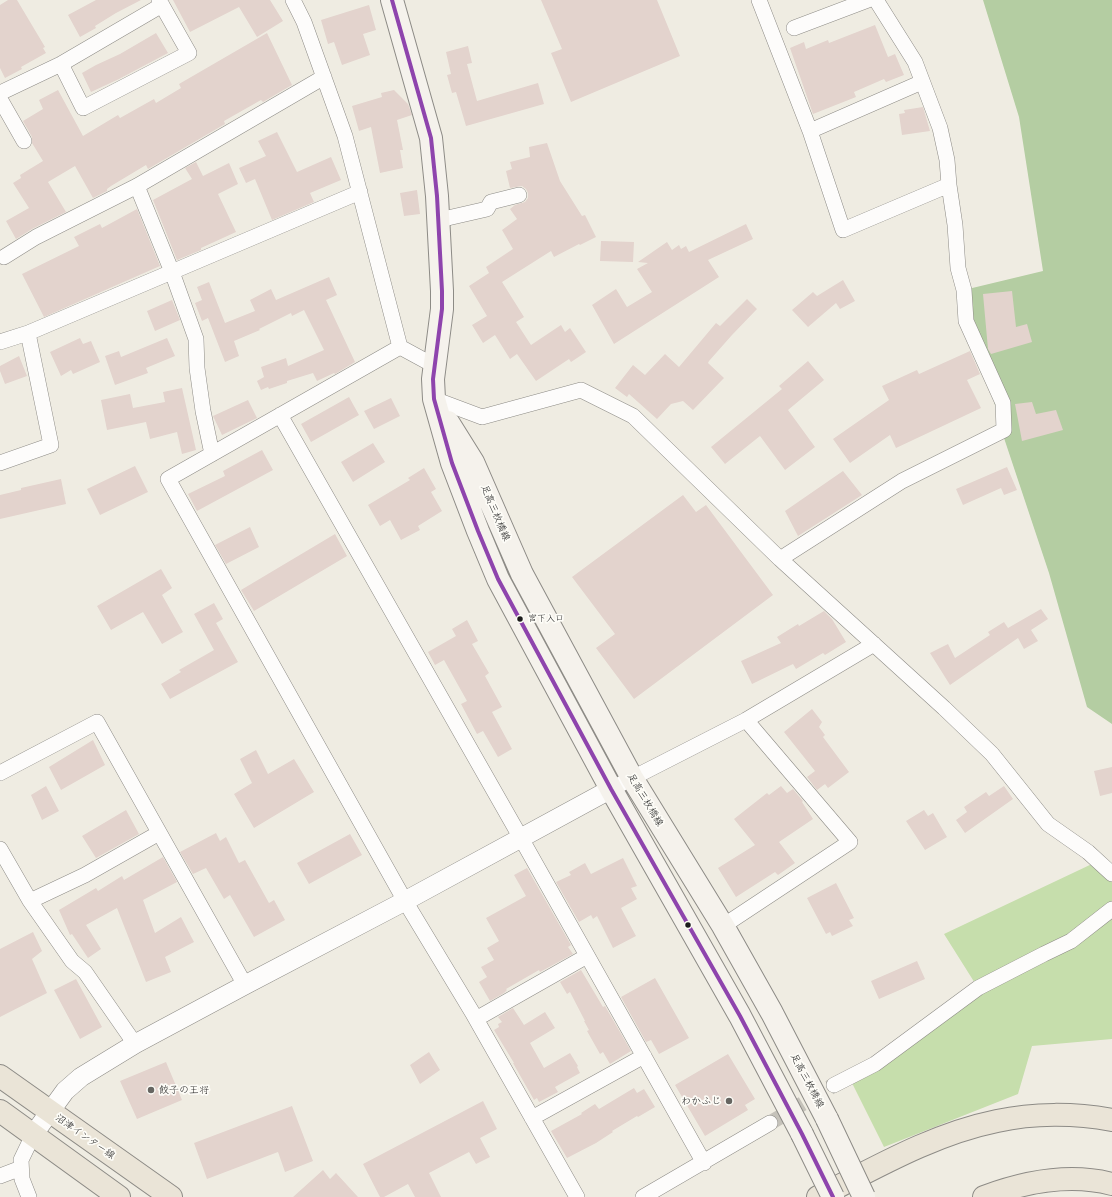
<!DOCTYPE html>
<meta charset="utf-8">
<style>
body{margin:0}
canvas{display:block;background:#efece2}
</style>
<canvas width="1112" height="1197"></canvas>
<script>
const context = document.querySelector('canvas').getContext('2d');
context.lineJoin = 'round';
function fillPath(path, color) {
  context.fillStyle = color;
  context.fill(path, 'evenodd');
}
function trace(path, color, width, dash) {
  context.strokeStyle = color;
  context.lineWidth = width;
  context.lineCap = dash ? 'butt' : 'round';
  context.setLineDash(dash || []);
  context.stroke(path);
}
function drawText(font, color, halo, rows, align = 'center') {
  context.font = font + ' "Shantell Sans","Klee One",sans-serif';
  context.lineWidth = 3.5;
  context.setLineDash([]);
  context.textBaseline = 'middle';
  context.strokeStyle = halo;
  context.fillStyle = color;
  for (const [text, x, y, turn = 0] of rows) {
    context.save();
    context.translate(x, y);
    context.rotate((+turn || 0) * Math.PI / 180);
    context.textAlign = isNaN(turn) ? turn : align;
    if (halo) context.strokeText(text, 0, 0);
    context.fillText(text, 0, 0);
    context.restore();
  }
}
const green = new Path2D(`
 M1094,863L1112,877V1039L1032,1046L1018,1094L884,1147L849,1077L978,988L944,934Z`);
const forest = new Path2D(`
 M983,0H1112V724L1087,707L1049,573L1003,435L964,290L1043,271L1019,117Z`);
const building = new Path2D(`
 M8,0H17L45,47L43,48L46,53L21,67L22,69L5,78L0,68V5Z
 M96,0H141L116,13L95,26L96,28L80,37L68,15Z
 M173,0H270L283,21L257,37L239,7L190,32Z
 M541,0H657L680,56L571,102L551,53L562,49Z
 M369,5L376,30L363,34L370,55L342,65L334,42L328,44L321,20Z
 M875,25L888,57L895,54L904,75L886,82L884,79L854,92L856,97L813,114L790,48L804,42L806,49L828,40L829,43Z
 M156,33L168,53L119,79L91,92L82,73L96,65L120,54Z
 M267,33L292,85L263,102L261,100L224,121L225,124L148,169L146,165L111,186L107,189V191L93,198L75,166L48,182L66,212L32,229L16,239L6,221L29,208L13,183L21,178L20,175L43,161L32,143V137L23,121L43,109L39,100L58,90L83,136L118,115L120,118L154,99L156,103L181,88L179,84Z
 M468,46L472,63L467,64L477,101L538,83L544,104L466,126L456,92L452,93L447,75L451,74L446,52Z
 M394,90L408,104L412,115L397,120L403,150H400L403,168L380,173L371,127L359,131L352,106L382,97L381,93Z
 M923,107L930,131L902,135L899,114L905,113L904,110Z
 M277,132L297,172L331,157L341,180L310,193L314,202L272,220L255,179L246,183L239,168L266,156L258,141Z
 M547,143L560,181L582,216L585,215L596,237L580,245L579,244L554,257L551,251L502,282L524,317L516,322L531,345L561,325L565,332L570,328L586,352L571,362L569,359L536,381L517,354L510,359L495,335L483,343L472,325L487,316L469,286L489,273L486,267L513,249L502,230L517,219L510,209L515,205L525,202L528,198V193L526,189L522,186L510,188L506,171L512,169L510,162L530,157L529,147Z
 M196,162L203,176L229,163L238,184L218,194L236,232L201,248V250L177,260L153,200L192,179L185,168Z
 M417,190L420,214L404,216L400,193Z
 M137,209L160,266L44,317L22,274L79,246L74,237L100,224L102,228Z
 M746,224L753,239L708,260L719,277L614,344L592,305L616,289L627,307L652,292L637,269L648,263L638,262L667,242L672,250L679,245L681,249L686,246L689,252Z
 M601,241L634,242L633,262L600,261Z
 M329,277L337,295L326,300L355,362L335,374L334,373L317,381L313,373L287,381V383L269,389L268,387L261,390L257,381L264,377L261,367L286,358L288,366L324,350L304,310L292,316L291,313L259,329L260,330L234,341L239,356L225,362L208,318L202,321L195,303L202,300L197,287L209,282L225,323L255,311L250,300L271,289L276,300Z
 M843,280L855,301L840,309L836,303L808,327L792,310L813,292L817,296Z
 M1012,291L1016,327L1027,324L1032,342L991,354L988,349L983,294Z
 M747,299L757,309L732,335L709,361L708,363L724,378L693,410L683,401L671,404L657,419L629,394L627,397L615,388L633,365L645,375L665,354L679,367L716,323L720,326Z
 M172,300L180,320L155,331L147,311Z
 M80,338L83,344L91,341L100,362L73,374L71,370L61,376L50,352Z
 M167,338L175,356L146,368L148,373L115,385L105,356L119,351L121,357Z
 M970,351L980,374L967,380L981,408L896,448L890,435L850,463L833,439L889,400L882,386L917,370L919,374Z
 M19,356L27,376L5,384L0,371V366Z
 M808,361L824,380L788,410L815,447L785,470L760,436L725,464L711,447L782,389L779,386Z
 M182,388L196,450L182,454L177,432L150,439L146,422L107,430L101,400L130,394L133,408L165,402L163,392Z
 M349,397L359,415L311,442L301,424Z
 M391,398L400,416L374,429L364,411Z
 M248,400L257,418L222,435L213,416Z
 M1032,402L1036,414L1056,410L1063,430L1022,441L1015,404Z
 M373,443L385,462L353,482L341,462Z
 M262,450L273,470L197,511L188,494L225,476L223,471Z
 M135,466L148,492L100,515L87,489Z
 M1007,467L1017,490L1004,495L1001,488L963,505L956,489Z
 M424,468L436,489L431,492L442,511L418,526L420,530L401,540L390,520L380,526L368,505L410,480L408,478Z
 M843,471L862,495L798,536L785,511Z
 M61,479L66,504L0,519V495L21,490V488Z
 M683,495L696,512L706,505L773,595L634,699L596,648L615,634L572,577Z
 M250,527L259,547L226,564L215,545Z
 M335,534L347,556L254,611L241,590Z
 M161,569L172,588L162,595L183,632L162,644L143,612L111,630L97,606Z
 M214,603L223,619L216,623L238,662L170,699L161,684L181,672L179,670L214,650L194,614Z
 M1041,609L1048,619L1031,630L1038,641L1024,649L1018,638L950,685L930,653L948,644L955,658L990,635L988,632L1004,622L1008,628Z
 M824,611L832,619L846,642L825,655L823,653L796,669L793,664L752,684L741,661L781,643L777,637L798,624L799,626Z
 M467,620L478,641L472,644L489,673L485,676L502,707L492,712L512,749L498,757L483,731L477,734L461,704L467,701L444,660L435,665L428,652L456,636L452,629Z
 M812,709L822,722L819,727L825,735L823,737L849,772L828,788L825,784L817,790L807,777L815,771L784,732Z
 M93,740L105,765L61,790L49,767Z
 M256,750L268,774L294,759L314,792L254,828L234,794L252,783L240,759Z
 M1112,767V793L1100,796L1094,771Z
 M46,786L59,811L42,820L31,795Z
 M781,786L787,793L793,789L803,801L802,802L813,819L779,842L795,863L778,875L775,872L736,897L718,868L755,845L734,819L767,793L769,795Z
 M1004,786L1013,799L965,833L956,820L967,812L964,807L986,792L989,796Z
 M126,810L139,834L96,858L82,836Z
 M924,810L928,816L933,813L947,837L925,850L906,821Z
 M216,833L220,841L226,837L239,863L245,860L269,903L274,900L285,920L254,937L230,895L224,899L206,868L193,874L180,852Z
 M350,834L362,855L309,884L297,863Z
 M163,857L177,882L143,900L155,933L181,917L194,942L165,957L171,972L146,982L117,908L86,925L101,949L88,958L72,934L70,935L59,910L96,888L98,891L122,876L124,880Z
 M623,858L637,886L631,888L637,899L621,908L636,936L613,948L597,916L593,919L591,915L579,922L556,882L571,875L569,872L585,863L591,874Z
 M527,868L571,945L568,947L573,954L540,972L539,970L506,989L507,990L504,993L490,1001L479,982L487,977L481,967L494,960L487,948L499,941L486,918L526,896L514,875Z
 M836,883L854,918L849,920L853,926L832,936L830,932L826,934L807,898Z
 M33,932L42,951L32,959L47,993L0,1017V949Z
 M917,961L925,979L879,999L871,981Z
 M581,970L603,1007L605,1006L631,1051L610,1064L603,1052L600,1054L587,1031L589,1030L584,1021H585L570,992L567,994L560,982Z
 M655,978L689,1038L659,1054L651,1040L646,1042L621,997Z
 M76,979L102,1027L80,1039L54,990Z
 M513,1008L524,1025L545,1012L555,1028L530,1043L544,1068L570,1053L578,1066L577,1067L580,1073L555,1087L558,1092L539,1102L537,1098L534,1100L513,1063H514L494,1030L499,1027L498,1024L502,1022L498,1017Z
 M429,1052L440,1070L420,1084L410,1065Z
 M728,1054L755,1099L745,1105L748,1110L705,1136L675,1085Z
 M166,1062L182,1100L137,1119L120,1081Z
 M634,1088L637,1093L644,1089L655,1107L638,1117L637,1116L612,1131L613,1132L596,1143L567,1158L551,1131L582,1114L581,1113L595,1104L599,1109Z
 M483,1101L497,1129L480,1138L490,1157L476,1164L469,1152L429,1173L441,1197H415L408,1184L384,1197H380L363,1164Z
 M292,1106L313,1161L285,1172L278,1152L207,1179L194,1143Z
 M323,1170L330,1179L336,1173L358,1197H293Z`);
const minorTunnel = new Path2D(`
 M770,1123L834,1085`);
const minor = new Path2D(`
 M293,0L304,22L345,136L400,347L435,366
 M759,0L810,131L843,230L949,185L955,225L958,268L964,290L966,321L1003,403L1004,430L902,481L780,559
 M876,0L915,62L940,128L947,160L949,185
 M794,28L868,0
 M61,64L83,108L189,53L159,0
 M0,93L61,64L162,5
 M0,99L24,141
 M810,131L922,82
 M137,186L172,272L196,339L197,368L203,411L212,454
 M439,220L487,209L491,202L519,195
 M4,257L36,237L137,186L324,77
 M0,342L28,333L360,192
 M400,347L168,479L405,901L472,1012L577,1197
 M434,399L482,417L581,390L633,416L780,559L944,708L992,754L1048,824L1088,852L1112,874
 M280,415L526,847L704,1163
 M0,463L51,445L28,333
 M0,773L97,722L245,985
 M611,789L746,720L874,644
 M0,849L30,901L72,961L85,972L135,1044
 M30,901L85,875L159,833
 M723,926L850,842L746,720
 M476,1019L587,956
 M834,1085L875,1064L978,988L1044,954L1071,941L1112,909
 M532,1118L644,1056
 M0,1176L21,1168
 M29,1197L22,1179L21,1160L33,1135
 M643,1197L770,1123`);
const tertiary = new Path2D(`
 M33,1135L65,1091L81,1077L135,1044L245,985L405,901L611,789`);
const secondary = new Path2D(`
 M392,0L431,138L437,196L442,291V309L433,379L434,399L452,463L478,531L498,579L611,789L740,1016L802,1134
 M448,422L473,462L522,574L632,778L723,926L772,1013L827,1119`);
const primary = new Path2D(`
 M0,1076L171,1197
 M0,1111L119,1197`);
const motorway = new Path2D(`
 M818,1197C875,1168 933,1134 997,1121C1033,1113 1075,1113 1112,1120
 M984,1197C1024,1182 1070,1173 1112,1184`);
const secondaryBridge = new Path2D(`
 M827,1119L864,1197
 M802,1134L833,1197`);
const bus1 = new Path2D(`
 M392,0L431,138L437,196L442,291V309L433,379L434,399L452,463L478,531L498,579L611,789L740,1016L802,1134L833,1197`);
const markers = [
 [520,619,3.5,"#1c1c1c"],
 [688,925,3.5,"#1c1c1c"],
 [151,1090,4,"#666561"],
 [729,1101,4,"#666561"]
];
const busNames = [
 ["宮下入口",528,619]
];
const streetNames = [
 ["足高三枚橋線",495,513,67],
 ["足高三枚橋線",645,800,59],
 ["足高三枚橋線",807,1081,62],
 ["沼津インター線",85,1137,35]
];
const poiNames = [
 ["餃子の王将",159,1090],
 ["わかふじ",721,1101,"right"]
];
fillPath(green, '#c6deac');
fillPath(forest, '#b4cda2');
fillPath(building, '#e3d3cd');
trace(minorTunnel, '#c5c2ba', 15, [15, 8]);
trace(minor, '#8d8b86', 16);
trace(tertiary, '#8d8b86', 20);
trace(secondary, '#8d8b86', 24);
trace(primary, '#8d8b86', 24);
trace(motorway, '#8d8b86', 24);
trace(minor, '#fdfcfb', 15);
trace(tertiary, '#fdfcfb', 19);
trace(secondary, '#f5f2ec', 22);
trace(primary, '#eae4d7', 22);
trace(motorway, '#eae4d7', 22);
trace(secondaryBridge, '#8d8b86', 24, []);
trace(secondaryBridge, '#f5f2ec', 22);
trace(bus1, '#8e44ad', 4);
for (const [x, y, r, color] of markers) {
  const dot = new Path2D();
  dot.arc(x, y, r, 0, 2 * Math.PI);
  context.fillStyle = color;
  context.fill(dot);
  trace(dot, '#fdfcf7', 1.5);
}
drawText('9px', '#1c1c1c', '#fdfcf7', busNames, 'left');
drawText('10px', '#1c1c1c', '#fdfcf7', streetNames);
drawText('10px', '#1c1c1c', '#fdfcf7', poiNames, 'left');
</script>
